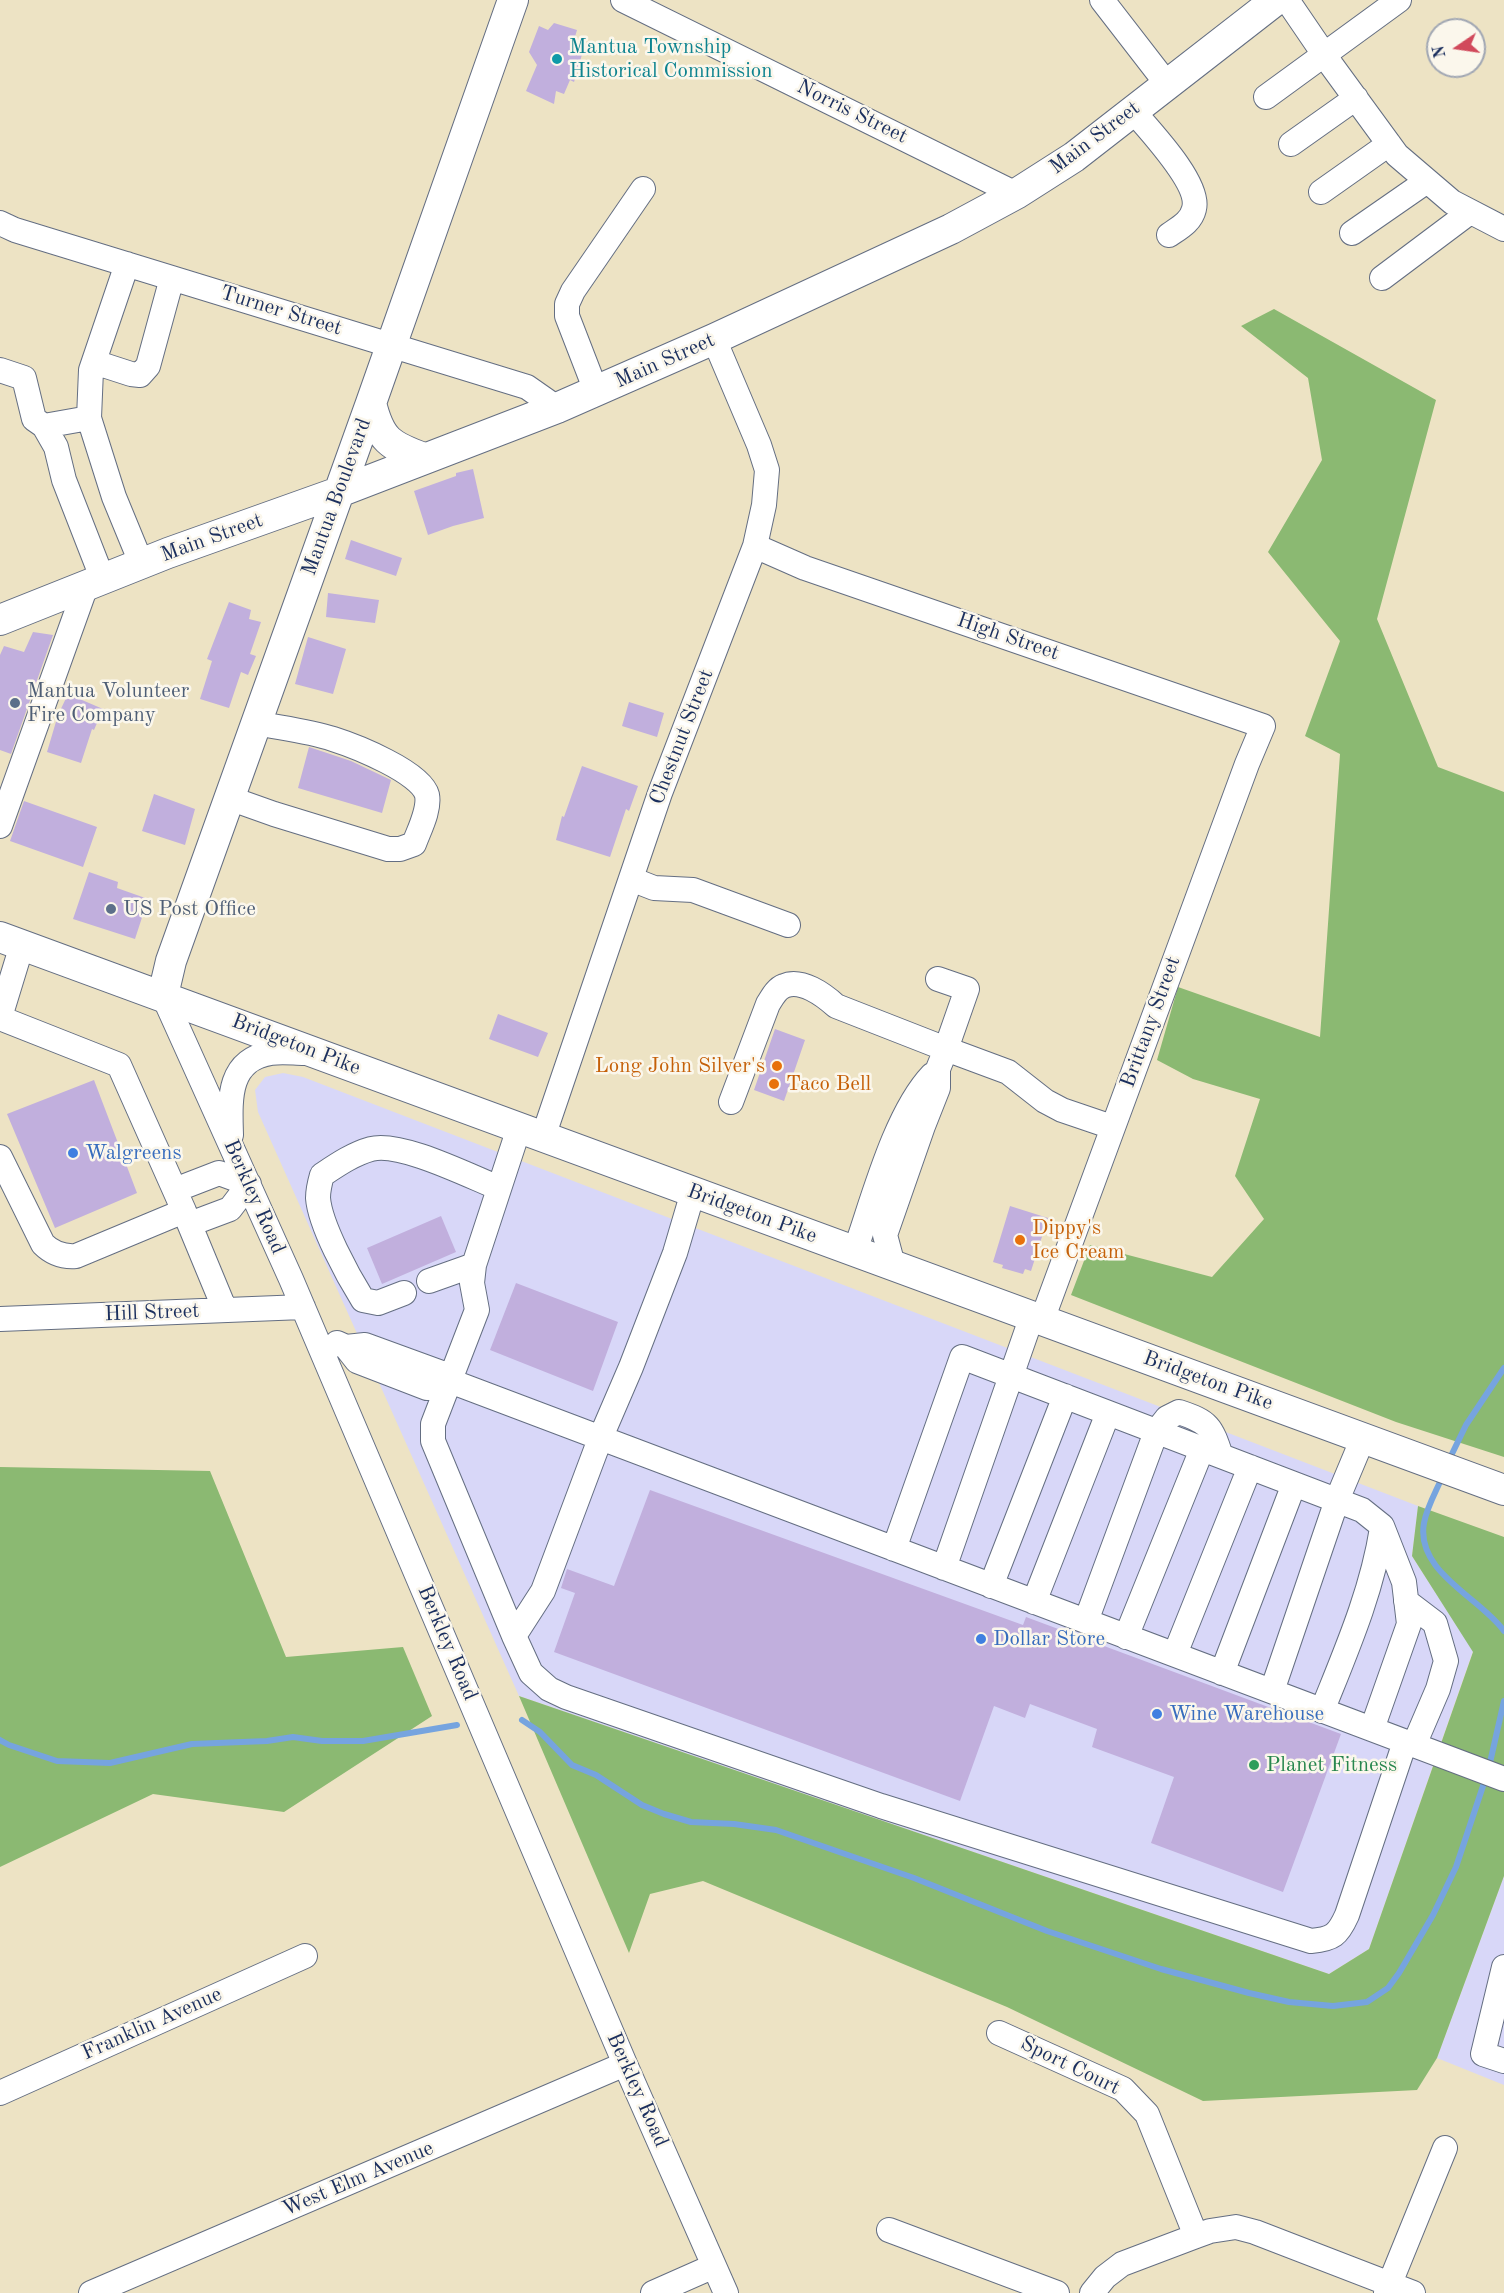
<!DOCTYPE html>
<style>
body{margin:0}
#map{position:relative;width:1504px;height:2293px;overflow:hidden;background:#ede3c4;font-family:"Old Standard TT",serif}
canvas{display:block}
.north{position:absolute;left:1426px;top:18px;width:60px;height:60px;box-sizing:border-box;background:#fbf7ec;border:2px solid #a1a7b3;border-radius:50%;rotate:257deg;font-size:16px;font-weight:700;line-height:24px;text-align:center;color:#1b2f5e}
.north::after{content:'';display:block;margin:auto;width:21px;height:27px;background:#d1495b;clip-path:polygon(50% 0,100% 100%,50% 72%,0 100%)}
</style>
<div id="map">
<canvas width="1504" height="2293"></canvas>
<div class="north">N</div>
</div>
<script>
const context = document.querySelector('canvas').getContext('2d');
context.lineJoin = 'round';
function fillPath(path, color) {
  context.fillStyle = color;
  context.fill(path, 'evenodd');
}
function trace(path, color, width, dash) {
  context.strokeStyle = color;
  context.lineWidth = width;
  context.lineCap = dash ? 'butt' : 'round';
  context.setLineDash(dash || []);
  context.stroke(path);
}
function drawText(font, color, halo, rows, align = 'center') {
  context.font = font + ' "Old Standard TT",serif';
  context.lineWidth = 5;
  context.setLineDash([]);
  context.textBaseline = 'middle';
  context.strokeStyle = halo;
  context.fillStyle = color;
  for (const [text, x, y, turn = 0] of rows) {
    context.save();
    context.translate(x, y);
    context.rotate((+turn || 0) * Math.PI / 180);
    context.textAlign = isNaN(turn) ? turn : align;
    if (halo) context.strokeText(text, 0, 0);
    context.fillText(text, 0, 0);
    context.restore();
  }
}
const built = new Path2D(`
 M283,1073L303,1077L1418,1506L1412,1556L1473,1651L1369,1949L1329,1974L519,1696L258,1112L255,1090L265,1077Z
 M1504,1876V2085L1437,2058Z`);
const forest = new Path2D(`
 M1274,309L1436,400L1377,619L1438,767L1504,792V1457L1396,1422L1071,1295L1090,1245L1212,1277L1264,1219L1235,1176L1260,1099L1193,1079L1157,1060L1178,987L1320,1037L1340,754L1305,736L1340,641L1268,552L1322,460L1308,378L1241,326Z
 M0,1467L210,1471L286,1657L403,1647L432,1716L284,1812L153,1794L0,1867Z
 M1418,1506L1504,1537V1876L1437,2058L1417,2090L1203,2101L1007,2007L703,1881L650,1894L629,1953L519,1696L1329,1974L1369,1949L1473,1652L1412,1556Z`);
const stream = new Path2D(`
 M1449,1460L1466,1425L1504,1368
 M1443,1475C1437,1490 1427,1506 1424,1523C1415,1572 1481,1598 1504,1631
 M522,1720L540,1732L572,1765L596,1775L642,1805L664,1814L691,1822L734,1824L776,1830L914,1878L1047,1931L1161,1969L1249,1993L1289,2002L1333,2006L1367,2002L1388,1988L1399,1973L1433,1915L1456,1867L1486,1777
 M0,1740L9,1745L57,1761L110,1763L192,1744L267,1741L293,1737L322,1741H363L457,1725
 M1489,1767L1504,1701`);
const building = new Path2D(`
 M554,23L577,30L572,47L583,51L574,82L570,80L564,94L556,91L554,104L526,91L537,65L529,52L539,26L548,30Z
 M473,469L484,518L453,526L428,535L414,491L456,476V473Z
 M351,540L402,558L396,576L345,559Z
 M328,593L379,600L375,623L326,617Z
 M229,602L251,610L249,619L261,622L250,654L256,656L248,675L241,672L229,708L200,699L212,661L207,659Z
 M33,632L53,635L11,754L0,750V655L4,646L24,652Z
 M308,637L346,649L333,694L295,684Z
 M68,694L103,709L94,730L92,729L81,763L47,752L58,715Z
 M629,702L664,713L657,737L622,726Z
 M309,747L351,761L391,780L382,813L298,788Z
 M582,766L638,786L629,811L626,809L610,857L556,840L562,816L564,817Z
 M154,794L195,809L185,845L142,831Z
 M24,801L97,827L83,867L10,841Z
 M89,872L118,882L117,888L148,899L135,939L73,919Z
 M498,1014L548,1033L538,1057L489,1039Z
 M775,1029L805,1040L784,1101L754,1090Z
 M94,1080L137,1193L55,1228L7,1114Z
 M1010,1206L1048,1218L1031,1271L1025,1269L1023,1274L1002,1268L1003,1265L993,1262Z
 M441,1216L456,1252L382,1284L367,1248Z
 M516,1283L618,1322L593,1391L490,1350Z
 M650,1490L1023,1625L1026,1617L1341,1734L1283,1892L1151,1843L1174,1777L1092,1747L1097,1729L1030,1704L1025,1718L994,1706L960,1801L554,1652L575,1593L561,1588L567,1569L614,1586Z`);
const minor = new Path2D(`
 M623,0L1016,194
 M1102,0L1167,84
 M1287,0L1332,66L1397,155L1452,202L1504,229
 M1266,97L1399,0
 M1133,111C1149,130 1201,184 1194,209C1191,222 1179,228 1169,235
 M1291,144L1356,98
 M1321,192L1389,144
 M0,223L15,230L527,387L557,408
 M1352,233L1427,181
 M127,264L91,370L89,418L114,497L142,565
 M1382,278L1470,212
 M94,362L131,374L140,375L148,366L172,278
 M0,370L24,378L34,419L44,426
 M596,391L567,316V304L573,291L643,189
 M89,418L44,426L56,447L64,480L103,580
 M755,546L805,568L1263,726L1247,764L1042,1320
 M229,798L274,814L388,849H400L414,844C419,830 430,810 427,795C421,772 355,746 333,739C309,731 281,728 256,723
 M0,826L86,586
 M631,879L654,888L693,890L788,925
 M163,995L291,1279L625,2064L726,2293
 M0,1017L22,945
 M0,1018L119,1065L184,1211L225,1310
 M731,1102L768,1004C772,998 776,989 784,986C801,978 824,995 836,1006L946,1049L967,989L938,979
 M519,1128L474,1265L472,1283L477,1310L433,1424V1441L514,1636L531,1673L549,1689L566,1697L881,1806L1311,1941C1333,1939 1338,1935 1347,1915L1405,1742
 M231,1135C230,1100 227,1060 271,1053C282,1051 294,1053 304,1053
 M543,1137L660,793L755,546L764,505L767,470L759,445L714,339
 M0,1157L43,1244C52,1253 63,1257 76,1256L184,1211
 M175,1190L219,1173L249,1184L230,1209L190,1224
 M855,1251C873,1200 895,1114 932,1075
 M893,1265L885,1235L923,1126L938,1088V1069L946,1049L1008,1072L1045,1101L1062,1110L1112,1127
 M429,1281L474,1265
 M404,1293L378,1303L363,1300C348,1276 320,1225 318,1198C318,1190 320,1182 322,1175C337,1165 353,1154 371,1149C400,1141 469,1176 499,1188
 M0,1319L303,1307
 M337,1343L346,1347L357,1361L427,1388L450,1381
 M346,1347L365,1345L439,1372L450,1381L1504,1779
 M894,1549L962,1357L1362,1510L1382,1526L1404,1582L1409,1624L1372,1729
 M944,1568L1032,1316
 M991,1586L1065,1396
 M1406,1601L1435,1623L1446,1661L1438,1689L1414,1745
 M1034,1602L1108,1413
 M1086,1621L1156,1432L1167,1418L1179,1412C1209,1422 1211,1426 1221,1456
 M514,1636L543,1591L600,1439L631,1367L675,1253L693,1192
 M1126,1637L1202,1449
 M1175,1654L1250,1467
 M1222,1673L1294,1484
 M1272,1691L1337,1500L1363,1438
 M1322,1711C1346,1651 1372,1592 1382,1528
 M1504,1967L1483,2054L1504,2061
 M999,2033L1123,2089L1147,2114L1196,2236
 M0,2093L305,1956
 M889,2230L1057,2293
 M91,2293L625,2064
 M653,2293L714,2266
 M1092,2293L1105,2277L1122,2264L1196,2236L1210,2231L1236,2227L1255,2232L1413,2293
 M1386,2293L1445,2148`);
const major = new Path2D(`
 M371,403C380,440 390,446 424,458
 M0,620L168,553L339,492L557,408L714,339L951,229L1016,194L1074,157L1276,0
 M0,937L1504,1490
 M163,995L171,961L371,403L513,0`);
const markers = [
 [557,59,6,"#0f9aa8"],
 [15,703,6,"#5c6f8a"],
 [111,909,6,"#5c6f8a"],
 [777,1066,6,"#e8710a"],
 [774,1084,6,"#e8710a"],
 [73,1153,6,"#3f7fe0"],
 [1020,1240,6,"#e8710a"],
 [981,1639,6,"#3f7fe0"],
 [1157,1714,6,"#3f7fe0"],
 [1254,1765,6,"#2e9e5b"]
];
const cultureNames = [
 ["Mantua Township",569,47],
 ["Historical Commission",569,71]
];
const streetNames = [
 ["Norris Street",852,112,26],
 ["Main Street",1095,138,-37],
 ["Turner Street",281,311,17],
 ["Main Street",665,361,-24],
 ["Mantua Boulevard",337,497,-70],
 ["Main Street",212,538,-20],
 ["High Street",1008,637,19],
 ["Chestnut Street",682,737,-69],
 ["Brittany Street",1151,1022,-70],
 ["Bridgeton Pike",296,1045,21],
 ["Berkley Road",254,1197,66],
 ["Bridgeton Pike",752,1214,20],
 ["Hill Street",152,1313,-2],
 ["Bridgeton Pike",1208,1381,20],
 ["Berkley Road",447,1643,67],
 ["Franklin Avenue",152,2024,-24],
 ["Sport Court",1070,2066,26],
 ["Berkley Road",637,2090,66],
 ["West Elm Avenue",358,2179,-23]
];
const serviceNames = [
 ["Mantua Volunteer",27,691],
 ["Fire Company",27,715],
 ["US Post Office",123,909]
];
const foodNames = [
 ["Long John Silver's",765,1066,"right"],
 ["Taco Bell",786,1084],
 ["Dippy's",1032,1228],
 ["Ice Cream",1032,1252]
];
const shopNames = [
 ["Walgreens",85,1153],
 ["Dollar Store",993,1639],
 ["Wine Warehouse",1169,1714]
];
const leisureNames = [
 ["Planet Fitness",1266,1765]
];
fillPath(built, '#d8d7f8');
fillPath(forest, '#8bb972');
trace(stream, '#76a4df', 6);
fillPath(building, '#c1afdd');
trace(minor, '#646e82', 26);
trace(major, '#646e82', 32);
trace(minor, '#fff', 24);
trace(major, '#fff', 30);
for (const [x, y, r, color] of markers) {
  const dot = new Path2D();
  dot.arc(x, y, r, 0, 2 * Math.PI);
  context.fillStyle = color;
  context.fill(dot);
  trace(dot, '#fbf7ec', 2);
}
drawText('21px', '#0d838f', '#fbf7ec', cultureNames, 'left');
drawText('21px', '#1b2f5e', '#fbf7ec', streetNames);
drawText('21px', '#4e5e75', '#fbf7ec', serviceNames, 'left');
drawText('21px', '#c56008', '#fbf7ec', foodNames, 'left');
drawText('21px', '#366cbe', '#fbf7ec', shopNames, 'left');
drawText('21px', '#27864d', '#fbf7ec', leisureNames, 'left');
</script>
